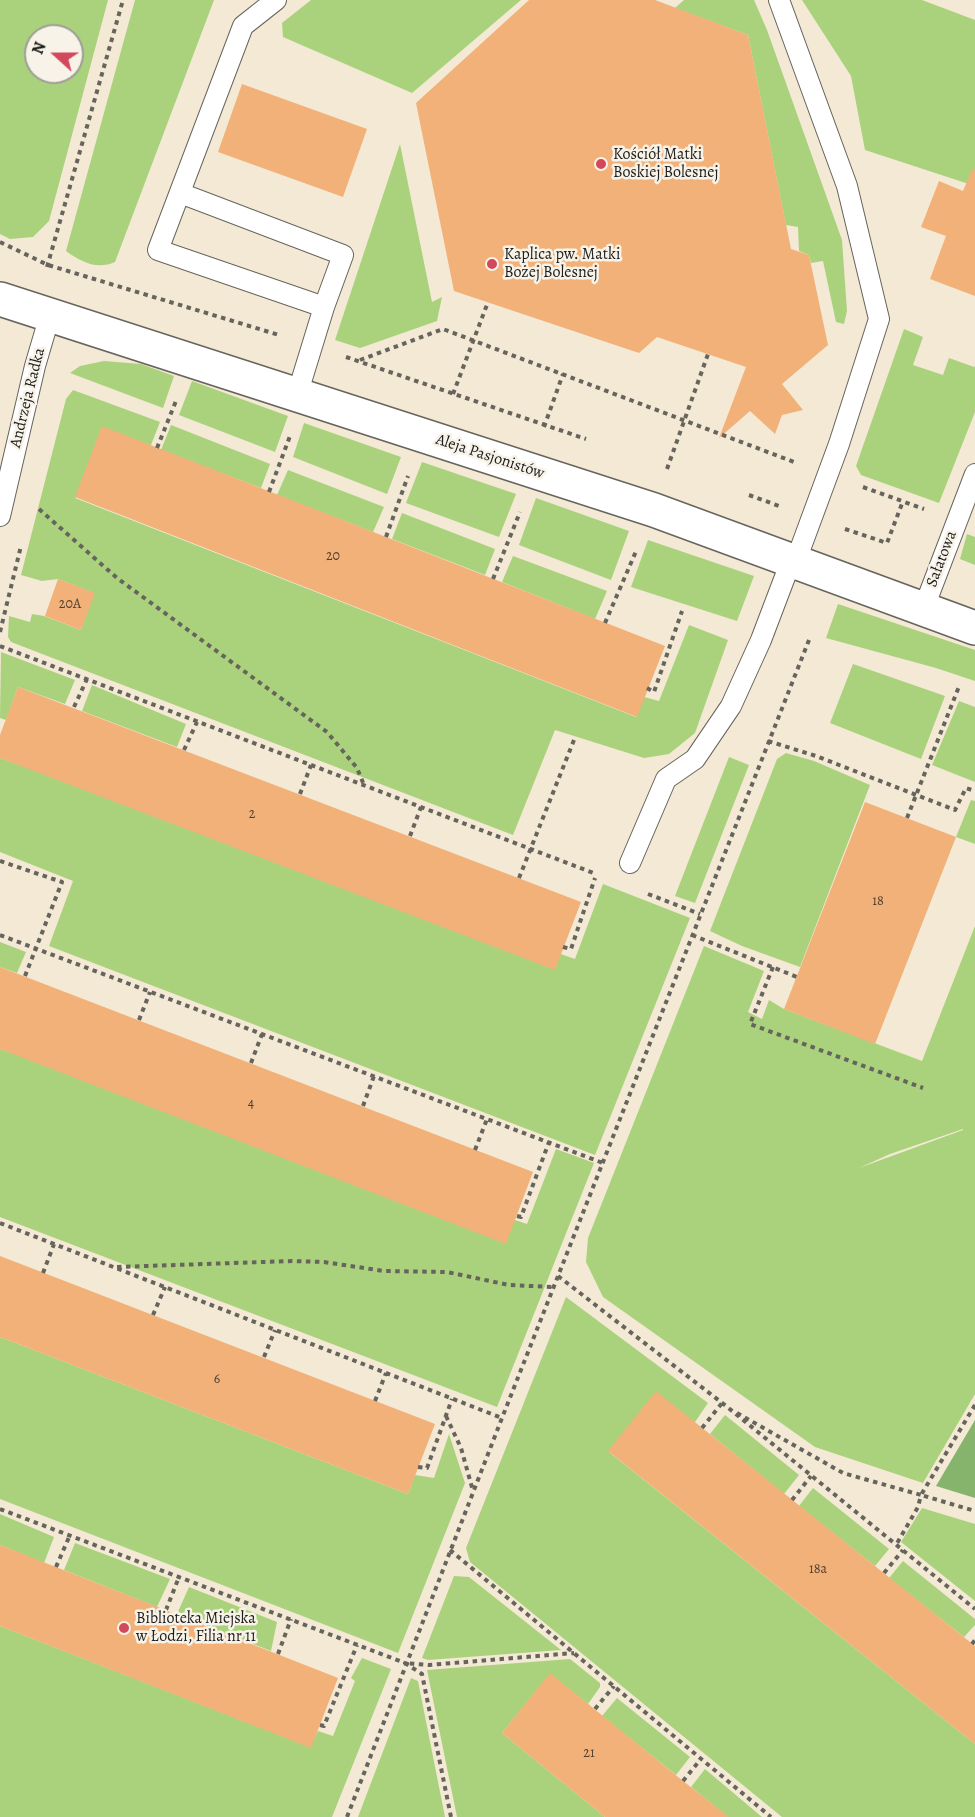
<!DOCTYPE html>
<meta charset="utf-8">
<style>
body{margin:0}
#map{position:relative;width:975px;height:1817px;overflow:hidden;background:#f3e9d5;font-family:Alegreya,serif}
canvas{display:block}
.north{position:absolute;left:24px;top:24px;width:60px;height:60px;box-sizing:border-box;background:#f7f3e8;border:2px solid #9f9d96;border-radius:50%;rotate:291deg;font-size:16px;font-weight:700;line-height:24px;text-align:center;color:#1c1c1c}
.north::after{content:'';display:block;margin:auto;width:21px;height:27px;background:#d1495b;clip-path:polygon(50% 0,100% 100%,50% 72%,0 100%)}
</style>
<div id="map">
<canvas width="975" height="1817"></canvas>
<div class="north">N</div>
</div>
<script>
const context = document.querySelector('canvas').getContext('2d');
context.lineJoin = 'round';
function fillPath(path, color) {
  context.fillStyle = color;
  context.fill(path, 'evenodd');
}
function trace(path, color, width, dash) {
  context.strokeStyle = color;
  context.lineWidth = width;
  context.lineCap = dash ? 'butt' : 'round';
  context.setLineDash(dash || []);
  context.stroke(path);
}
function drawText(font, color, halo, rows, align = 'center') {
  context.font = font + ' Alegreya,serif';
  context.lineWidth = 5;
  context.setLineDash([]);
  context.textBaseline = 'middle';
  context.strokeStyle = halo;
  context.fillStyle = color;
  for (const [text, x, y, turn = 0] of rows) {
    context.save();
    context.translate(x, y);
    context.rotate((+turn || 0) * Math.PI / 180);
    context.textAlign = isNaN(turn) ? turn : align;
    if (halo) context.strokeText(text, 0, 0);
    context.fillText(text, 0, 0);
    context.restore();
  }
}
const green = new Path2D(`
 M0,0H108L49,221L33,237L10,239L0,234ZM36,36H72V72H36Z
 M135,0H214L115,262C97,270 81,262 66,251Z
 M311,0H521L412,93L283,37L282,23Z
 M684,0H754L767,30L842,240L847,311L844,324L836,322L823,261L811,263L809,255L799,251L798,227L786,225L748,35L675,8Z
 M802,0H922L975,20V186L865,150L851,76Z
 M400,144L432,302L442,297L437,321L360,348L335,340Z
 M904,329L923,337L913,365L943,375L949,358L974,367L975,366V412L939,503L861,475L856,466Z
 M104,361L141,364L174,376L163,408L70,373L80,366Z
 M192,381L288,416L275,452L179,415Z
 M73,390L160,422L151,445L75,498L636,717L644,697L659,701L689,625L728,640L695,733L669,754L644,758L555,730L513,835L11,642L8,637L9,616L30,622L32,614L44,616L81,630L94,593L58,579L42,581L21,575L66,399Z
 M304,423L401,457L387,494L293,457Z
 M171,425L270,464L261,488L161,450Z
 M422,462L516,494L499,537L406,503Z
 M288,470L384,507L373,532L277,495Z
 M536,498L629,531L611,580L519,545Z
 M402,513L495,549L485,575L392,539Z
 M967,534L975,537V565L960,559Z
 M648,540L754,576L737,621L631,587Z
 M513,556L607,591L595,619L502,582Z
 M838,604L975,650V681L936,668L826,638Z
 M1,652L75,680L65,704L18,687L6,720L0,718Z
 M853,664L945,696L921,759L830,723Z
 M92,685L186,724L177,747L82,711Z
 M959,701L975,707V782L932,765Z
 M786,753L814,761L870,785L800,967L742,946L710,931L777,759Z
 M729,757L749,765L695,903L675,896Z
 M0,758L575,959L603,884L690,918L595,1155L49,946L73,881L0,852Z
 M971,800L975,801V844L956,837Z
 M975,926V1394L923,1483L815,1447L603,1297L586,1262L588,1238L704,946L764,971L748,1012L762,1019L769,1000L784,1009L922,1061ZM963,1129V1130L859,1168L890,1154Z
 M0,942L26,952L17,973L0,967Z
 M0,1049L527,1224L556,1149L594,1163L497,1407L0,1217Z
 M566,1297L708,1403L695,1422L609,1452L975,1744V1817H782L470,1562L466,1548Z
 M0,1337L408,1494L415,1475L434,1478L449,1434L465,1483L398,1653L0,1499Z
 M725,1415L799,1475L784,1494L710,1434Z
 M813,1488L889,1549L875,1566L799,1506Z
 M922,1508L975,1524V1601L901,1542Z
 M0,1514L54,1537L44,1563L0,1545Z
 M75,1543L170,1579L157,1607L64,1570Z
 M903,1561L975,1619V1625L964,1637L889,1578Z
 M454,1576L469,1577L561,1650L428,1660L422,1658Z
 M189,1587L277,1622L271,1651L177,1614Z
 M0,1626L310,1747L318,1731L333,1736L355,1681L351,1678L362,1658L391,1669L332,1817H0Z
 M570,1659L600,1683V1687L588,1704L550,1674L502,1733L605,1817H457L427,1670Z
 M411,1678L418,1681L445,1817H358Z
 M617,1698L690,1757L676,1775L602,1716Z
 M705,1769L762,1817H728L691,1787Z`);
const forest = new Path2D(`
 M975,1420V1498L936,1486Z`);
const building = new Path2D(`
 M529,0H655L748,35L791,249L809,255L828,345L782,384L803,410L782,415L775,434L750,411L719,438L746,367L657,337L639,353L454,291L416,103Z
 M242,84L367,129L343,197L218,152Z
 M972,170H975V296L930,279L946,236L921,227L939,181L963,191Z
 M102,426L665,646L637,717L75,497Z
 M58,579L95,593L81,630L45,616Z
 M18,687L581,902L555,970L0,758V735Z
 M865,802L956,837L875,1044L784,1009Z
 M0,967L533,1172L506,1244L0,1049Z
 M0,1256L435,1424L408,1494L0,1337Z
 M656,1391L975,1646V1744L608,1451Z
 M0,1545L338,1678L311,1748L0,1626Z
 M550,1673L683,1781L729,1817H605L502,1733Z`);
const path = new Path2D(`
 M0,242L48,265L279,335
 M47,267L123,0
 M346,357L586,439
 M360,360L443,329L794,462
 M453,394L488,302
 M544,427L563,374
 M157,448L176,401
 M667,469L708,354
 M863,487L924,509
 M269,492L290,436
 M749,495L779,506
 M39,509L117,578L327,732L357,768L364,785
 M845,529L887,543L903,501
 M386,537L408,476
 M493,579L520,512
 M605,623L637,549
 M0,632L21,546
 M0,646L596,874
 M647,688L654,692L682,611
 M74,707L87,679
 M768,741L816,756L955,810L966,788L975,791
 M184,750L197,722
 M300,794L311,765
 M907,818L960,684
 M410,836L421,807
 M0,861L62,882L25,976
 M519,878L574,740
 M648,894L700,914
 M0,935L603,1163
 M692,935L797,977
 M563,947L571,949L595,878
 M773,967L750,1024L923,1088
 M139,1020L150,992
 M251,1063L262,1034
 M363,1106L374,1076
 M475,1150L487,1119
 M517,1216L521,1217L549,1142
 M0,1223L502,1418
 M117,1267L292,1261L324,1262L384,1271L447,1272L509,1285L553,1287
 M43,1273L54,1244
 M558,1276L726,1406L975,1609
 M153,1315L165,1287
 M264,1357L275,1330
 M375,1401L386,1373
 M975,1405L921,1495L975,1511
 M737,1413L843,1473L921,1495L918,1507L896,1545
 M446,1416L461,1448L473,1491
 M702,1428L722,1403
 M418,1467L427,1468L452,1399
 M792,1500L811,1476
 M0,1509L405,1663
 M450,1550L771,1817
 M56,1567L70,1535
 M884,1573L903,1550
 M166,1610L179,1577
 M972,1644L975,1640
 M278,1654L291,1619
 M595,1709L614,1686
 M320,1725L324,1726L357,1645
 M683,1781L701,1759
 M347,1817L502,1418L809,640
 M451,1817L422,1674L405,1663L429,1665L574,1653`);
const service = new Path2D(`
 M779,0L847,186L879,319L839,444L795,563
 M180,193L343,255L324,307L158,250L243,26L276,0
 M297,395L324,307
 M0,516L35,366L50,315
 M923,610L975,474
 M630,863L666,779L695,759L731,706L761,640L791,561`);
const minor = new Path2D(`
 M0,299L654,510L975,628`);
const markers = [
 [601,164,6,"#d1495b"],
 [492,264,6,"#d1495b"],
 [124,1628,6,"#d1495b"]
];
const numberNames = [
 ["20",333,557],
 ["20A",70,605],
 ["2",252,815],
 ["18",878,902],
 ["4",251,1104],
 ["6",217,1380],
 ["18a",818,1570],
 ["21",589,1754]
];
const poiNames = [
 ["Kościół Matki",613,155],
 ["Boskiej Bolesnej",613,173],
 ["Kaplica pw. Matki",504,255],
 ["Bożej Bolesnej",504,273],
 ["Biblioteka Miejska",136,1619],
 ["w Łodzi, Filia nr 11",136,1637]
];
const streetNames = [
 ["Andrzeja Radka",28,398,-76],
 ["Aleja Pasjonistów",490,457,18],
 ["Sałatowa",942,559,-69]
];
fillPath(green, '#aad27c');
fillPath(forest, '#87b46c');
fillPath(building, '#f2b178');
trace(service, '#67645d', 22);
trace(minor, '#67645d', 36);
trace(path, '#67645d', 4, [4.5, 4.5]);
trace(service, '#fff', 20);
trace(minor, '#fff', 33);
for (const [x, y, r, color] of markers) {
  const dot = new Path2D();
  dot.arc(x, y, r, 0, 2 * Math.PI);
  context.fillStyle = color;
  context.fill(dot);
  trace(dot, '#f7f3e8', 2);
}
drawText('14px', '#524133', null, numberNames);
drawText('16px', '#1c1c1c', '#f7f3e8', poiNames, 'left');
drawText('16px', '#1c1c1c', '#f7f3e8', streetNames);
</script>
